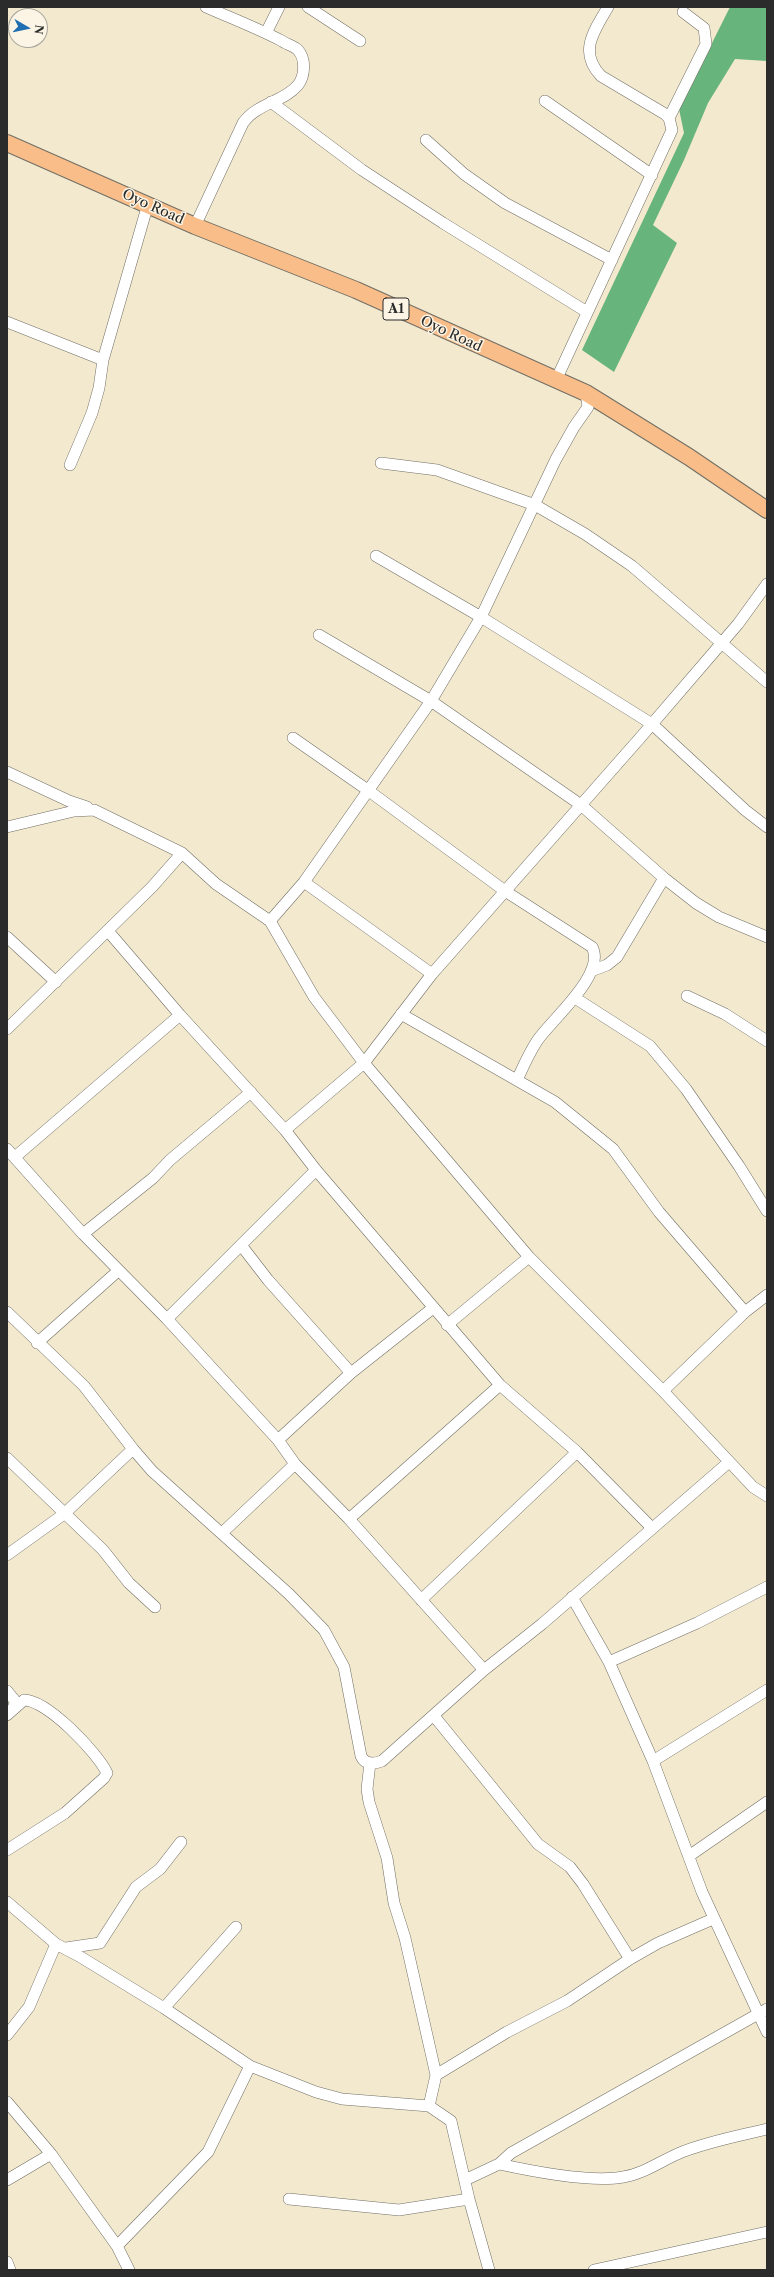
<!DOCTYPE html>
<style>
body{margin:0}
#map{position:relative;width:774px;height:2277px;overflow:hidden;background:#f2e9cf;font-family:"Libre Caslon Text",serif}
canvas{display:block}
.frame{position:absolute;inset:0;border:8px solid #2b2b2b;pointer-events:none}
.north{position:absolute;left:8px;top:8px;width:40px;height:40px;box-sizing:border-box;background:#fcf5e5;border:1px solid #a8a49b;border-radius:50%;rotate:99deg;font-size:11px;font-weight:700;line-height:16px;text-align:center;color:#2b2b2b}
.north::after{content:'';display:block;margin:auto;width:14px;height:18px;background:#1f6fb2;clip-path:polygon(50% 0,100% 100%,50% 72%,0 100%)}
</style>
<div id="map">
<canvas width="774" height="2277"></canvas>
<div class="frame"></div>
<div class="north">N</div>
</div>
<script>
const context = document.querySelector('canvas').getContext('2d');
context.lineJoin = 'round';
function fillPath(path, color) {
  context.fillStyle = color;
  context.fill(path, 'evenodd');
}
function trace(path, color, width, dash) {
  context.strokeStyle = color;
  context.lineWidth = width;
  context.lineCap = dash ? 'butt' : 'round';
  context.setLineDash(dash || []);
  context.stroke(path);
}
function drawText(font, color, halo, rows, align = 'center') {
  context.font = font + ' "Libre Caslon Text",serif';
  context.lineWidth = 3;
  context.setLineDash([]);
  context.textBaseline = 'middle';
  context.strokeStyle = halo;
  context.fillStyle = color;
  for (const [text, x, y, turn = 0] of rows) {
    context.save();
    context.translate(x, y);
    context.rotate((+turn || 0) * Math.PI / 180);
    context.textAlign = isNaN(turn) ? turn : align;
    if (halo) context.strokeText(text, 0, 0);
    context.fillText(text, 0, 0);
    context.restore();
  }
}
const forest = new Path2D(`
 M730,7H767V61L735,59L708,103L684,160L653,225L677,243L614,372L582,350L684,133L679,109Z`);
const minor = new Path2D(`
 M308,7L360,41
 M266,33L279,7
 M545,101L652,175
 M271,102L362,170L443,223L587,312
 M669,118L706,44L704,28L683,12
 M426,140L464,174L505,203L612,260
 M195,226L243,123C257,103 284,102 298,85C305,76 306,59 298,50C294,46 286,44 282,41C257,28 231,18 206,7
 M7,322L103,360
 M556,380L672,130L669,118L665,114L601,76C578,52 594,31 608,7
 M381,463L437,470L535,505L585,534L632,566L767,682
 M70,465L92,413L99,388L103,360L148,204
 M376,556L481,617L652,724L745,810L767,827
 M319,635L431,701L581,805L664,878L696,903L719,917L767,937
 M293,738L369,791L505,891L592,947C607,974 550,1021 537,1041C529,1053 523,1067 517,1080
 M7,772L69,801L87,807
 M7,827L74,811L94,810L182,853L216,884L270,921L314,997L364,1063L529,1257L663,1391L753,1487L767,1496
 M304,882L432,974
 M270,921L304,882L431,701L481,617L556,459L574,427L588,407L586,393
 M108,931L180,1015L285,1130L316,1170L500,1385L577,1452L652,1528
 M7,937L56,982
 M591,971L607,965L617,957L664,878
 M687,996L725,1014L767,1041
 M575,998L650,1046L686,1089L739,1166L767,1211
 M401,1014L555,1102L613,1149L659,1212L745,1312
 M7,1029L152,887L182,853
 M285,1130L364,1063L432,974L640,738L738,624L767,584
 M7,1149L83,1234L167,1319L278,1440L295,1464L349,1519L484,1670
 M15,1157L180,1015
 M83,1234L153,1178L170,1160L251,1092
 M241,1245L268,1280L351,1373
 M7,1312L84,1386L133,1449L152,1471L289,1594L324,1630L344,1667L361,1756C365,1765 374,1764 382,1761L484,1670L542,1624L729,1462
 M167,1319L316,1170
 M447,1325L529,1257
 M37,1343L118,1271
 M663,1391L745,1312L767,1295
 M278,1440L351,1373L433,1308
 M7,1458L103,1550L129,1583L155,1607
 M349,1519L500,1385
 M222,1533L295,1464
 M7,1555L64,1514L133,1449
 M572,1597L609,1662L653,1761L702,1892L767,2032
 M421,1600L577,1452
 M609,1662L697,1623L767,1587
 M7,1691L16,1702L12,1710
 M7,1715L24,1700C47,1700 97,1752 107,1773L104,1778L65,1813L7,1850
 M434,1716L538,1844L570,1867L583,1884L630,1959
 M653,1761L767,1690
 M370,1763L367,1789L369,1802L387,1858L394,1903L405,1938L436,2075L429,2106L451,2121L469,2199L489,2270
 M689,1856L767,1802
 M7,1902L56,1944L79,1956L164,2008L250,2066L316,2092L342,2099L429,2106
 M66,1948L100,1943L136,1887L160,1869L181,1842
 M164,2008L236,1927
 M7,2035L29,2007L56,1944
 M436,2075L507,2032L567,2001L630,1959L658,1943L713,1919
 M7,2102L51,2154L117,2246L129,2270
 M499,2164C531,2171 591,2183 623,2177C644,2174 662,2160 682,2152C710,2141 738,2136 767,2129
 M7,2180L51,2154
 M465,2180L499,2164L511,2153L767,2009
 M289,2199L399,2210L469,2199
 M117,2246L208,2152L250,2066
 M7,2262L10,2270
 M594,2270L767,2232`);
const highway = new Path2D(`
 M7,143L195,226L356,290L586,393L689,457L767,510`);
const shields = [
 [396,309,26]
];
const shieldNames = [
 ["A1",396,309]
];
const streetNames = [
 ["Oyo Road",153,207,24],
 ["Oyo Road",451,334,25]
];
fillPath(forest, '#68b47d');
trace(minor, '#716e64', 12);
trace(highway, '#716e64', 18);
trace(minor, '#fff', 11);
trace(highway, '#f8bd89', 16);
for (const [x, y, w] of shields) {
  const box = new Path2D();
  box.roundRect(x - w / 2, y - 11, w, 22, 3);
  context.fillStyle = '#fcf5e5';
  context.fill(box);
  trace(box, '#2b2b2b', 1);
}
drawText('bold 13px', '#2b2b2b', null, shieldNames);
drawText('14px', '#2b2b2b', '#fcf5e5', streetNames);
</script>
